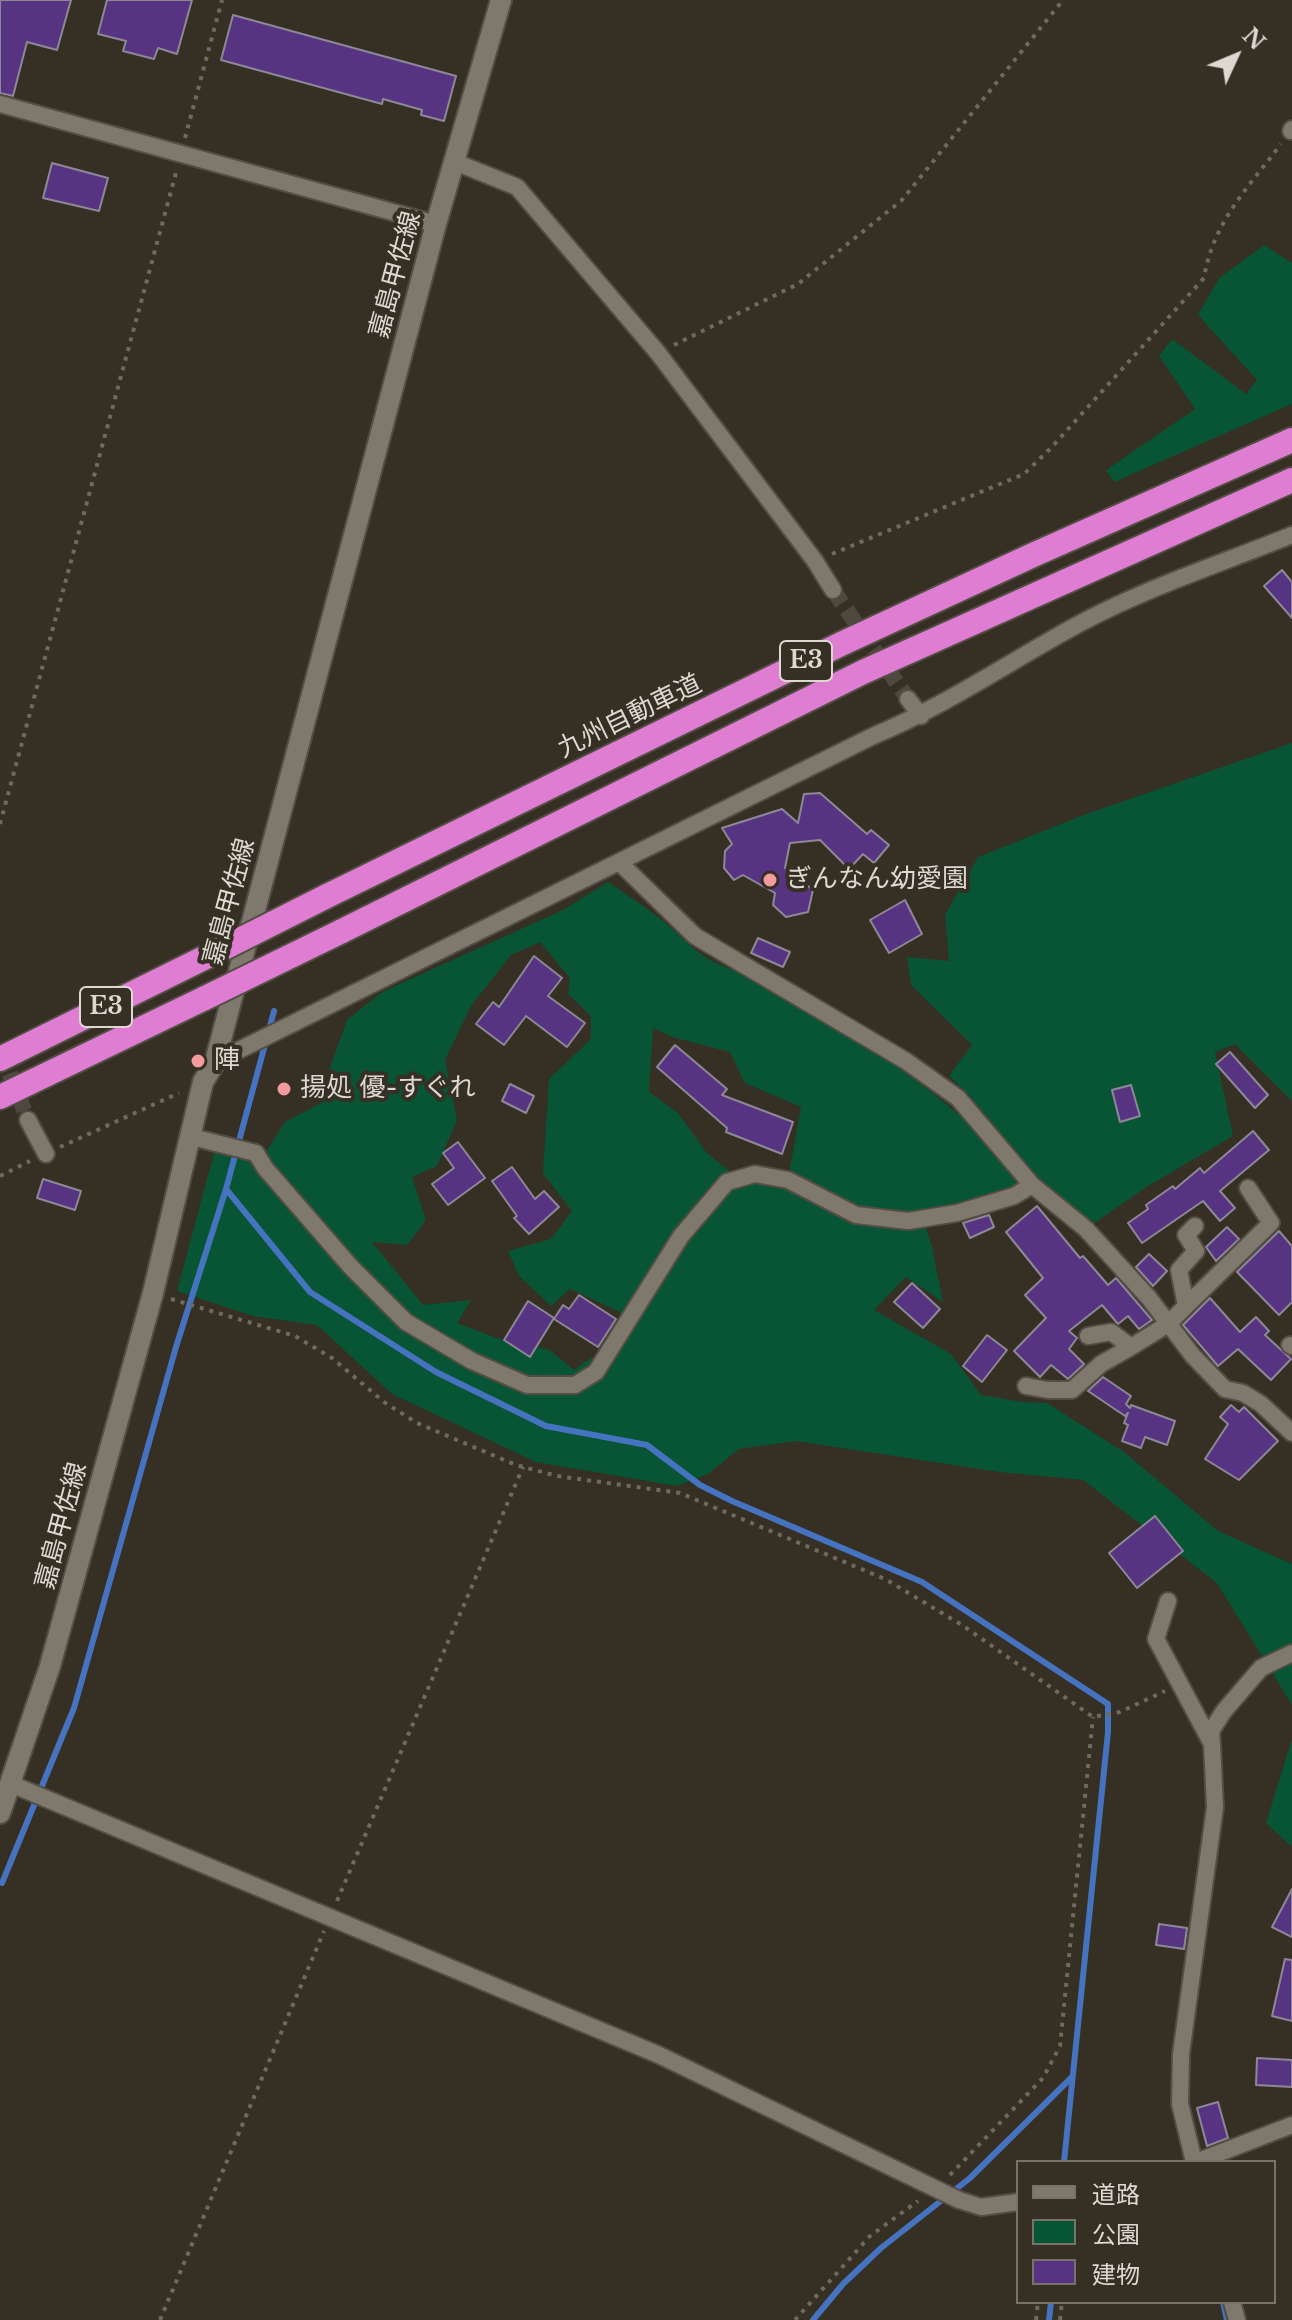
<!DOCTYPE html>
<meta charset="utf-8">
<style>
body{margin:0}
#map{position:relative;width:1292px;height:2320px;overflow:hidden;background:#352f24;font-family:"Libre Baskerville","Noto Sans JP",serif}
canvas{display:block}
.legend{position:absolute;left:1016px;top:2160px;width:260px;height:144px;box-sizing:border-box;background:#352f24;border:2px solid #78736a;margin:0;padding:10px 14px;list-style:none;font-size:24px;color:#ddd9d2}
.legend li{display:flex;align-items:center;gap:16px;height:40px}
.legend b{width:40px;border:2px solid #78736a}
.north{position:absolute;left:1196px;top:16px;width:80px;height:80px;-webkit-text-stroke:6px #352f24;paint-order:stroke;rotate:46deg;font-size:22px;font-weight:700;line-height:32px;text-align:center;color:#ddd9d2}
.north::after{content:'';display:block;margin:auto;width:28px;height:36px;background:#ddd9d2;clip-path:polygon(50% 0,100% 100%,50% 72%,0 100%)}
</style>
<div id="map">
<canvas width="1292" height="2320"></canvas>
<ul class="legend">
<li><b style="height:10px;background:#7f786c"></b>道路</li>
<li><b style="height:22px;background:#085535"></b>公園</li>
<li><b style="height:22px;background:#573482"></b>建物</li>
</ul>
<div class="north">N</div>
</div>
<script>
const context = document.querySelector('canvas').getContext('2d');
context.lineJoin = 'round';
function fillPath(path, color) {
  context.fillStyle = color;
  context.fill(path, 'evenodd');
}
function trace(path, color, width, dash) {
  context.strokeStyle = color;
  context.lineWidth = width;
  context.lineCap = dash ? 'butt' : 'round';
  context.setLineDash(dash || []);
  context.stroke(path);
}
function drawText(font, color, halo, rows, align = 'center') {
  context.font = font + ' "Libre Baskerville","Noto Sans JP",serif';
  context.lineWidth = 8;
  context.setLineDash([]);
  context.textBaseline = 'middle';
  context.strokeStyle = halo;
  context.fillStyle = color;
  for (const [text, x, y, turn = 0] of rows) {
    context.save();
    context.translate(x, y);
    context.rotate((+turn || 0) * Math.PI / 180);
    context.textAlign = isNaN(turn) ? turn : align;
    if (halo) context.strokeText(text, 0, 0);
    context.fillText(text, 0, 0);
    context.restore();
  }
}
const green = new Path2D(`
 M1264,245L1292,263V404L1114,482L1106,470L1195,409L1159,356L1172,339L1246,394L1257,380L1198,315L1219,278Z
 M1292,743V1101L1235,1044L1215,1052L1233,1136L1148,1186L1090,1226L1044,1185L968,1094L949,1076L972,1045L911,985L907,957L949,961L945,915L978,857L1086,814Z
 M608,882C627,895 646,907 663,921C678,933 693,950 710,960C724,967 741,972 755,979C816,1009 1003,1125 1018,1189L921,1212L932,1247L943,1302L906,1277L874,1310L951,1354L981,1395L1022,1402L1047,1403L1124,1452L1218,1531L1292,1564V1705L1217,1583L1083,1480L999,1472L796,1441L739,1449L708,1474L677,1486L536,1462L392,1394L317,1325L253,1316L177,1291L214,1153L264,1155L285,1122L325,1101L330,1067L347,1020L382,992L563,910ZM540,942L570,978L568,994L591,1016V1039L549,1079L543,1173L572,1211L551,1239L508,1251L519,1276L551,1306L570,1289L620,1312L610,1370L592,1357L574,1370L550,1350L497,1338L457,1323L471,1300L423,1305L372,1242L407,1245L426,1220L412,1177L437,1166L457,1120L445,1060L471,1006L511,955ZM653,1028L672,1037L730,1052L745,1083L801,1107L788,1180L730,1172L706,1152L678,1113L649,1092Z
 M1292,1739V1847L1266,1823Z`);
const stream = new Path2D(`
 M269,1030L274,1011
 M266,1041L226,1189L310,1292L436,1372L546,1426L647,1445L700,1485L732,1501L922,1582L1108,1704V1732L1064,2162
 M2,1883L74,1708L176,1347L226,1189
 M1223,2302L1227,2320
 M813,2320L843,2284L881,2248L970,2178L1071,2078
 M1049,2320L1051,2302`);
const building = new Path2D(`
 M0,0H71L57,50L27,42L13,96L0,93Z
 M107,0H192L177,54L158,48L154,59L123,51L126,41L98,34Z
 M233,15L456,76L444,121L421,115L422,110L383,99L382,104L221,60Z
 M52,163L108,178L99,211L43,198Z
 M1282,570L1292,582V618L1264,586Z
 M820,793L867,834L871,830L889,845L874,863L863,854L849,869L820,840L790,843L785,868L813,890L808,912L786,917L773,905L775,893L743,875L734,880L724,868L725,851L732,844L722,828L782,809L798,823L804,794Z
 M905,900L922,934L889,953L870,920Z
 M758,938L790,952L783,967L751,953Z
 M534,956L562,978L548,996L585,1023L567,1047L526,1016L504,1045L476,1024L493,1002L499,1007Z
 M675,1045L727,1089L722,1095L793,1122L782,1154L726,1132L727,1128L657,1067Z
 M1230,1052L1268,1095L1255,1108L1216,1064Z
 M510,1084L534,1096L526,1113L502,1101Z
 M1131,1085L1140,1116L1120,1122L1112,1090Z
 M1253,1131L1269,1150L1220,1191L1235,1208L1220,1221L1203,1201L1142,1243L1128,1223L1148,1209L1146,1205L1173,1186L1175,1189L1200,1168L1204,1173Z
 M458,1142L485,1178L448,1205L432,1184L454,1168L443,1153Z
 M512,1167L535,1199L544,1191L559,1207L529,1234L514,1218L517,1216L492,1181Z
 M43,1179L81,1191L75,1210L37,1198Z
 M1037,1206L1080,1258L1083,1256L1108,1285L1116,1278L1152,1320L1139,1329L1128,1316L1118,1324L1102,1305L1069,1331L1077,1338L1069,1349L1084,1364L1068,1379L1051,1365L1040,1377L1014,1351L1046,1318L1025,1295L1043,1278L1006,1232Z
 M989,1215L994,1227L970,1238L963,1223Z
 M1227,1227L1239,1239L1216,1261L1206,1247Z
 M1279,1231L1292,1246V1302L1279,1315L1237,1272Z
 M1149,1254L1167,1271L1153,1286L1136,1267Z
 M912,1283L940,1309L923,1328L894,1302Z
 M579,1295L616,1319L598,1347L554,1319L563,1305L569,1309Z
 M1210,1298L1240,1332L1256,1317L1269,1331L1265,1335L1291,1359L1271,1380L1238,1349L1218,1366L1183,1325Z
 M528,1301L554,1318L530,1357L504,1340Z
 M987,1335L1007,1350L982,1382L963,1366Z
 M1103,1377L1131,1396L1126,1404L1130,1408L1131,1405L1175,1421L1167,1445L1145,1437L1141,1448L1122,1441L1128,1425L1124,1423L1128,1413L1125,1416L1088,1391Z
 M1231,1405L1239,1412L1244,1407L1278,1441L1239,1480L1205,1459L1228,1424L1220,1417Z
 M1155,1516L1183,1551L1137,1588L1109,1553Z
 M1292,1889V1937L1272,1927Z
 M1159,1924L1187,1928L1184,1949L1156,1945Z
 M1285,1959L1292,1960V2021L1272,2016Z
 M1257,2058L1292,2060V2087L1256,2085Z
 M1218,2102L1228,2138L1207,2146L1197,2108Z`);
const minorTunnel = new Path2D(`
 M833,590L908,699
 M1,1051L28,1120`);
const path = new Path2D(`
 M185,138L222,0
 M674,345L798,284L902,200L1063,0
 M832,554L1024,474L1051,448L1204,278C1213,222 1248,188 1281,144
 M0,824L177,169
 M60,1147L179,1093
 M0,1176L30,1161
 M171,1299L295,1336L332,1358L384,1402L417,1423L516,1465L557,1476L680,1493L885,1579L962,1625L1093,1717L1120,1712L1165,1691
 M337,1901L523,1467
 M950,2175L1043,2078L1060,2046L1093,1717
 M160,2320L324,1931
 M795,2320L870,2236L918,2201
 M1036,2320L1038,2302
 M1060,2320L1062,2302`);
const minor = new Path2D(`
 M0,104L436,224
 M1291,131L1292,129
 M455,162L517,187L658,353L815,561L833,590
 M908,699L921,716
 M619,862L695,936L906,1061L958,1098L1032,1185L1086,1229L1149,1298L1193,1356L1225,1389L1243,1393L1261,1404L1292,1433
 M215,1062L873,736C945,706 1009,662 1077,625C1145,588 1220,564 1292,535
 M28,1120L46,1154
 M192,1137L256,1153L265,1168L351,1267L406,1322L472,1361L527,1385H575L596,1372L681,1236L727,1182L755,1174L788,1180L856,1215L908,1221L957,1213L1014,1196L1032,1185
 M1186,1306L1271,1223L1248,1188
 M1088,1336L1111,1332L1131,1347L1168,1324L1186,1306L1179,1270L1196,1251L1186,1235L1195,1226
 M1290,1345L1292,1346
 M1026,1386L1048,1390H1072L1101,1364L1131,1347
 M1168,1601L1156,1639L1212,1744L1215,1807L1181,2054L1180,2104L1194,2162
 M1212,1744L1211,1731L1224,1711L1261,1668L1292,1653
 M11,1784L659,2055L959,2200L981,2207L1018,2202
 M1196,2162L1292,2125
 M1232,2302L1237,2320`);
const secondary = new Path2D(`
 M0,1813L50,1666L153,1293L203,1082L215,1062L436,224L501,0`);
const motorway = new Path2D(`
 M327,896L841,644L1033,555L1292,440
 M340,932L863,672L1292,480
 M0,1059L212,954
 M0,1097L205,998`);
const motorwayBridge = new Path2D(`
 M212,954L327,896
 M205,998L340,932`);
const markers = [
 [770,880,8,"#f59b9d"],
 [198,1061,8,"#f59b9d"],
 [284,1089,8,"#f59b9d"]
];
const shields = [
 [806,661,52],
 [106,1007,52]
];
const shieldNames = [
 ["E3",806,661],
 ["E3",106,1007]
];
const streetNames = [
 ["嘉島甲佐線",396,275,-75],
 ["九州自動車道",630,717,-26],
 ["嘉島甲佐線",230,902,-75],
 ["嘉島甲佐線",62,1526,-75]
];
const poiNames = [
 ["ぎんなん幼愛園",786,880],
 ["陣",214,1061],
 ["揚処 優-すぐれ",300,1089]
];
fillPath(green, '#085535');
trace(stream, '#4673bf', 6);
fillPath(building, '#573482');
trace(building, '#8d8896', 2);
trace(minorTunnel, '#4e483e', 16, [16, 8]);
trace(minor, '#534d44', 20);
trace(secondary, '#534d44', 24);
trace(motorway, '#534d44', 28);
trace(path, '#6f6a60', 4, [4, 6]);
trace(minor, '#7f786c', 16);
trace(secondary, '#7f786c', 20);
trace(motorway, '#de7dd2', 24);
trace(motorwayBridge, '#534d44', 28, []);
trace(motorwayBridge, '#de7dd2', 24);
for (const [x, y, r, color] of markers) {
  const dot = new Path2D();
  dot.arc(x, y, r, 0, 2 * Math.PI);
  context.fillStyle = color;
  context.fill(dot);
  trace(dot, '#352f24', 3);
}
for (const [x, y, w] of shields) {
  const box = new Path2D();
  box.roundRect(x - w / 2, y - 20, w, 40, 6);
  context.fillStyle = '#352f24';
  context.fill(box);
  trace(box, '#ddd9d2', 2);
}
drawText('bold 24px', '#ddd9d2', null, shieldNames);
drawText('26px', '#ddd9d2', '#352f24', streetNames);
drawText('26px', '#ddd9d2', '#352f24', poiNames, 'left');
</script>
